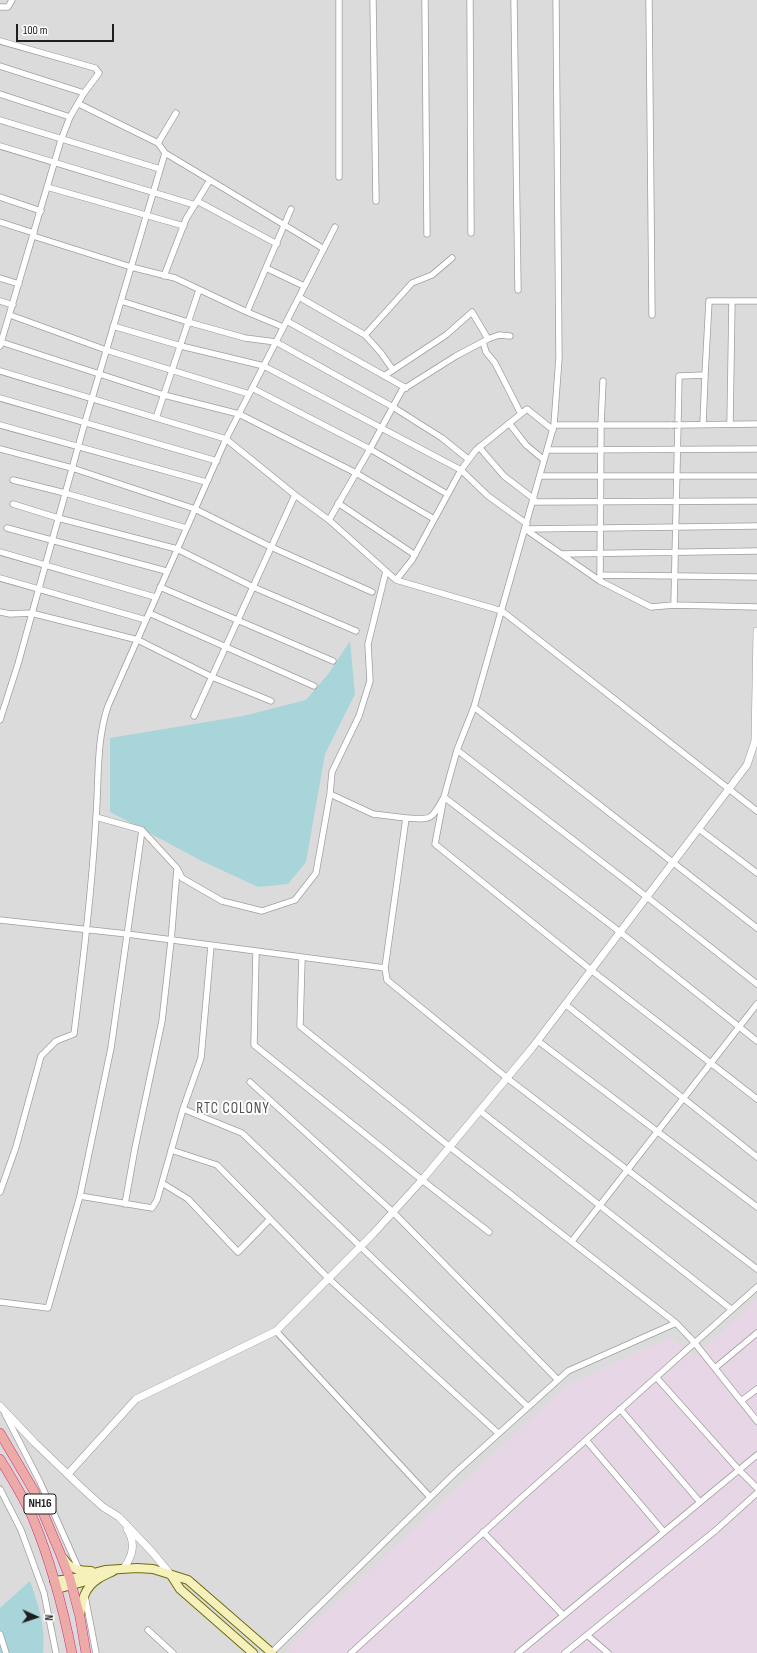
<!DOCTYPE html>
<style>
body{margin:0}
#map{position:relative;width:757px;height:1653px;overflow:hidden;background:#eeeae4;font-family:"Sofia Sans Condensed",sans-serif}
canvas{display:block}
.north{position:absolute;left:16px;top:1597px;width:40px;height:40px;-webkit-text-stroke:3px #fff;paint-order:stroke;rotate:93deg;font-size:11px;font-weight:700;line-height:16px;text-align:center;color:#1e1e1e}
.north::after{content:'';display:block;margin:auto;width:14px;height:18px;background:#1e1e1e;clip-path:polygon(50% 0,100% 100%,50% 72%,0 100%)}
.scale{position:absolute;left:16px;top:24px;width:98px;height:18px;box-sizing:border-box;border:2px solid #1e1e1e;border-top:0;padding-left:5px;font-size:12px;line-height:14px;white-space:nowrap;color:#1e1e1e;-webkit-text-stroke:3px #fff;paint-order:stroke}
</style>
<div id="map">
<canvas width="757" height="1653"></canvas>
<div class="north">N</div>
<div class="scale">100 m</div>
</div>
<script>
const context = document.querySelector('canvas').getContext('2d');
context.lineJoin = 'round';
function fillPath(path, color) {
  context.fillStyle = color;
  context.fill(path, 'evenodd');
}
function trace(path, color, width, dash) {
  context.strokeStyle = color;
  context.lineWidth = width;
  context.lineCap = dash ? 'butt' : 'round';
  context.setLineDash(dash || []);
  context.stroke(path);
}
function drawText(font, color, halo, rows, align = 'center') {
  context.font = font + ' "Sofia Sans Condensed",sans-serif';
  context.lineWidth = 4;
  context.setLineDash([]);
  context.textBaseline = 'middle';
  context.strokeStyle = halo;
  context.fillStyle = color;
  for (const [text, x, y, turn = 0] of rows) {
    context.save();
    context.translate(x, y);
    context.rotate((+turn || 0) * Math.PI / 180);
    context.textAlign = isNaN(turn) ? turn : align;
    if (halo) context.strokeText(text, 0, 0);
    context.fillText(text, 0, 0);
    context.restore();
  }
}
const residential = new Path2D(`
 M0,0H757V1653H0Z`);
const industrial = new Path2D(`
 M757,1299V1653H290L286,1649L565,1386L670,1337L695,1356Z`);
const water = new Path2D(`
 M350,641L355,694L325,754L306,862L288,884L258,887L202,861L110,812V738L243,716L306,700L329,673Z
 M30,1581C38,1604 46,1628 43,1653H0V1608Z`);
const minor = new Path2D(`
 M373,0L376,201
 M425,0L427,234
 M470,0L471,233
 M514,0L518,290
 M649,0L652,315
 M0,7H8L12,0
 M0,41L95,68L99,73L84,93L70,117L61,140L0,346
 M0,66L84,93
 M0,94L70,117
 M0,120L160,169
 M158,143L176,113
 M0,146L195,205
 M165,153L210,180
 M339,177V0
 M47,187L184,226
 M0,197L41,211
 M197,201L277,244
 M0,222L34,233
 M33,236L131,267L175,278L247,312L291,209
 M266,268L304,286
 M164,276L186,219L210,180L324,249
 M0,278L19,284
 M299,297L365,335
 M0,301L13,305
 M121,301L188,322L245,338L276,342L393,407L442,438L468,459
 M247,312L283,327
 M10,315L106,350L249,394
 M287,321L406,388
 M113,326L181,346L264,366L461,470L488,496L527,524
 M1,342L164,395L239,414L356,473L434,519
 M483,342L486,352L495,363L521,414
 M393,370L381,353L365,335L412,283L432,275L452,258
 M0,371L226,439L295,495L329,520L396,580L412,560L461,470L476,450L527,409L553,430
 M384,376L446,335L472,312L488,339
 M252,388L370,449L329,520
 M0,398L217,461
 M156,418L199,290
 M509,423L526,445L544,460
 M703,424L705,375
 M730,424L732,301
 M0,425L206,482
 M554,425L559,358L556,0
 M672,425H554L474,707L457,750L444,797L435,844L591,970L757,1099
 M678,425L757,424
 M479,447L504,476L534,499
 M0,449L72,468L195,509L271,547L372,592
 M547,450L757,449
 M540,476H757
 M13,480L65,493L186,528
 M447,494L370,449L402,390L456,356L488,339L499,335L510,336
 M533,502L757,501
 M338,503L415,555
 M13,504L58,518L177,549L253,587L356,631
 M7,528L166,571
 M525,529L600,581L651,607L674,605L757,607
 M526,529L757,526
 M0,552L155,597
 M561,554L757,551
 M600,575L757,577
 M0,578L146,620
 M396,580L502,611L757,811
 M600,581L601,425L603,381
 M160,587L333,661
 M674,605L679,376L705,375L709,301H757
 M0,612L10,614L31,613L138,640L212,677L271,701
 M149,613L314,686
 M474,707L757,928
 M194,716L295,495
 M0,720L18,664L85,422L165,153L158,143L79,104
 M457,750L647,897L757,984
 M330,794L332,772L359,716L370,681L368,644L386,571
 M96,817L142,830L177,868L182,878L222,901L262,911L295,900L316,873L330,794L373,814L406,818
 M699,829L757,873
 M0,920L127,934L385,968
 M256,952L254,1045L422,1180L489,1232
 M302,958L300,1026L450,1147L676,1323
 M565,1004L757,1157
 M538,1041L757,1207
 M757,1041L620,932L444,797C431,820 433,820 406,818L385,968L387,980L507,1078L757,1269
 M250,1082L393,1212L558,1380
 M183,1109L242,1133L527,1406
 M480,1111L731,1309
 M171,1150L217,1165L328,1278L498,1433
 M162,1183L188,1199L238,1252L270,1219
 M0,1192L16,1147L41,1056L56,1041L74,1034C83,962 92,889 96,817C99,780 96,741 108,706L226,439L335,227
 M80,1196L152,1208L157,1200L183,1109L201,1058L211,946
 M125,1204L135,1148L162,1021L171,941L177,869
 M572,1241L757,1004
 M0,1302L48,1308L80,1196L111,1048L142,830
 M276,1331L430,1497
 M715,1368L757,1333
 M656,1377L739,1470L757,1488
 M741,1401L757,1389
 M620,1409L700,1502
 M5,1414L40,1482L80,1572
 M586,1440L664,1532
 M0,1489L21,1530L44,1593L56,1653
 M483,1532L563,1615
 M85,1596L96,1653
 M148,1630L173,1653
 M0,1634L6,1653
 M587,1635L608,1653
 M271,1653L455,1473L568,1371L676,1323L694,1342L757,1421
 M351,1653L519,1500L757,1287
 M518,1653L757,1455
 M565,1653L716,1530L757,1493`);
const tertiary = new Path2D(`
 M0,1406L34,1442L83,1489L103,1507L119,1517L153,1553L171,1575
 M68,1474L136,1399L276,1331L373,1234L422,1180L532,1048L747,765L755,741L757,631
 M124,1568C133,1555 136,1543 127,1529`);
const secondary = new Path2D(`
 M64,1559C70,1569 79,1571 91,1571
 M171,1575L180,1589L253,1653
 M54,1581L70,1579L105,1570L137,1568L153,1569L188,1580L272,1653
 M57,1589L94,1579
 M80,1616C82,1600 84,1588 98,1579C103,1575 109,1574 115,1570`);
const trunk = new Path2D(`
 M0,1433L34,1491L60,1553L70,1579L80,1617L86,1653
 M0,1459C12,1479 25,1499 34,1521C51,1563 63,1608 72,1653`);
const minorBridge = new Path2D(`
 M672,425H678`);
const shields = [
 [40,1504,32]
];
const shieldNames = [
 ["NH16",40,1504]
];
const quarterNames = [
 ["RTC COLONY",233,1109]
];
fillPath(residential, '#dcdbdb');
fillPath(industrial, '#e7d7e6');
fillPath(water, '#a7d5da');
trace(minor, '#9f9f9f', 7);
trace(tertiary, '#9f9f9f', 8);
trace(secondary, '#6f6c0b', 10);
trace(trunk, '#d02e7c', 10);
trace(minor, '#fff', 5.5);
trace(tertiary, '#fff', 7);
trace(secondary, '#f6f1bb', 8);
trace(trunk, '#ecaba6', 9);
trace(minorBridge, '#9f9f9f', 7, []);
trace(minorBridge, '#fff', 5.5);
for (const [x, y, w] of shields) {
  const box = new Path2D();
  box.roundRect(x - w / 2, y - 10, w, 20, 3);
  context.fillStyle = '#fff';
  context.fill(box);
  trace(box, '#1e1e1e', 1);
}
drawText('bold 12px', '#1e1e1e', null, shieldNames);
context.letterSpacing = '1px';
drawText('15px', '#515151', '#fff', quarterNames);
context.letterSpacing = '0px';
</script>
